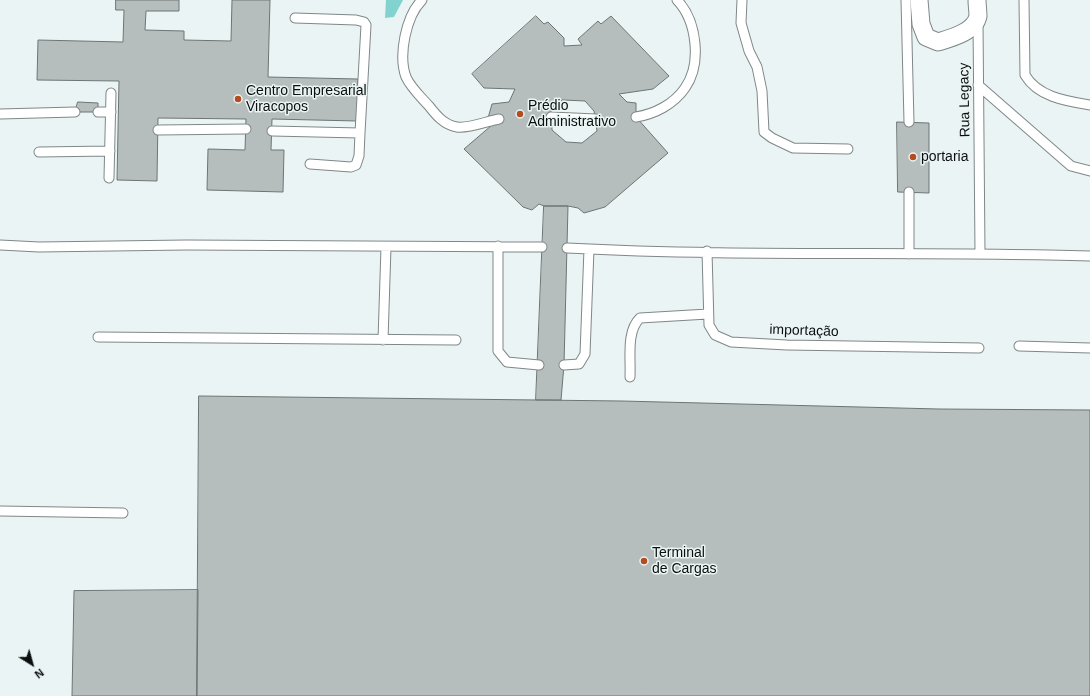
<!DOCTYPE html>
<meta charset="utf-8">
<style>
body{margin:0}
#map{position:relative;width:1090px;height:696px;overflow:hidden;background:#ebf4f4;font-family:Helvetica,sans-serif}
canvas{display:block}
.north{position:absolute;left:12px;top:644px;width:40px;height:40px;-webkit-text-stroke:3px #ebf4f4;paint-order:stroke;rotate:143deg;font-size:11px;font-weight:700;line-height:16px;text-align:center;color:#0b0e0e}
.north::after{content:'';display:block;margin:auto;width:14px;height:18px;background:#0b0e0e;clip-path:polygon(50% 0,100% 100%,50% 72%,0 100%)}
</style>
<div id="map">
<canvas width="1090" height="696"></canvas>
<div class="north">N</div>
</div>
<script>
const context = document.querySelector('canvas').getContext('2d');
context.lineJoin = 'round';
function fillPath(path, color) {
  context.fillStyle = color;
  context.fill(path, 'evenodd');
}
function trace(path, color, width, dash) {
  context.strokeStyle = color;
  context.lineWidth = width;
  context.lineCap = dash ? 'butt' : 'round';
  context.setLineDash(dash || []);
  context.stroke(path);
}
function drawText(font, color, halo, rows, align = 'center') {
  context.font = font + ' Helvetica,sans-serif';
  context.lineWidth = 3;
  context.setLineDash([]);
  context.textBaseline = 'middle';
  context.strokeStyle = halo;
  context.fillStyle = color;
  for (const [text, x, y, turn = 0] of rows) {
    context.save();
    context.translate(x, y);
    context.rotate((+turn || 0) * Math.PI / 180);
    context.textAlign = isNaN(turn) ? turn : align;
    if (halo) context.strokeText(text, 0, 0);
    context.fillText(text, 0, 0);
    context.restore();
  }
}
const green = new Path2D(`
 M386,0H403L394,17L385,18Z`);
const building = new Path2D(`
 M116,0H179V11H146L145,30L184,31V40L231,41L232,0H270L268,77L358,79L357,121L272,119L271,150H284L283,192L207,190L208,149L245,150L246,119L158,118L157,181L117,180L119,81L37,80L38,40L123,42L124,10H116Z
 M536,16L544,24L548,22L564,38V46L582,45L578,39L598,21L601,24L611,16L669,76L653,89L619,94L627,102L636,103V117L668,153L605,207L584,213L578,208L568,206H544L539,204L532,210L523,207L464,149L499,119L488,118L492,104L509,102L515,89L484,88L472,74ZM563,100L585,101L594,111L597,131L582,143L566,142L552,130L551,111L555,104Z
 M78,102L98,103V112H75Z
 M897,122L929,123V193L898,192Z
 M544,206H568L564,365L561,400H536Z
 M199,396L622,401L939,409L1090,410V696H197Z
 M198,590L197,696H72L74,591Z`);
const lane = new Path2D(`
 M422,0C406,16 398,55 406,77C411,88 421,97 429,106C436,115 444,125 457,127C467,129 488,121 499,119
 M742,0L741,23L749,51L757,67L762,91L764,132L772,138L793,148L848,149
 M906,0L909,122
 M1024,0L1025,75C1038,97 1066,101 1090,105
 M978,22L980,253
 M978,85L1071,166L1090,171
 M98,112H111
 M0,114L75,112
 M551,117L596,119
 M636,117C655,114 674,104 685,88C702,64 697,21 677,0
 M158,130L246,129
 M272,131L360,133L366,25L364,22L356,20L295,18
 M39,152L110,151
 M310,164L351,167L356,165L359,156L360,133
 M109,178L111,93
 M909,192V254
 M0,245L39,247L186,245L542,247
 M498,246V351L507,362L539,365
 M567,248C741,257 916,251 1090,256
 M707,251L709,325L715,335L731,342L787,345L979,348
 M98,337L456,340
 M383,340L386,247
 M1019,346L1090,348
 M564,365L579,364L585,354L589,249
 M630,377C631,359 626,331 640,318L708,314
 M0,511L123,513`);
const street = new Path2D(`
 M919,0L921,24L926,37L938,42C951,38 975,32 978,16C978,11 977,5 977,0`);
const markers = [
 [238,99,4,"#b34d20"],
 [520,114,4,"#b34d20"],
 [913,157,4,"#b34d20"],
 [644,561,4,"#b34d20"]
];
const poiNames = [
 ["Centro Empresarial",246,91],
 ["Viracopos",246,107],
 ["Prédio",528,106],
 ["Administrativo",528,122],
 ["portaria",921,157],
 ["Terminal",652,553],
 ["de Cargas",652,569]
];
const streetNames = [
 ["Rua Legacy",965,100,-91],
 ["importação",804,331,2]
];
fillPath(green, '#82d3cf');
fillPath(building, '#b5bdbd');
trace(building, '#6d7474', 1);
trace(lane, '#7f8787', 11);
trace(street, '#7f8787', 19);
trace(lane, '#fff', 9);
trace(street, '#fff', 17);
for (const [x, y, r, color] of markers) {
  const dot = new Path2D();
  dot.arc(x, y, r, 0, 2 * Math.PI);
  context.fillStyle = color;
  context.fill(dot);
  trace(dot, '#ebf4f4', 1.5);
}
drawText('14px', '#0b0e0e', '#ebf4f4', poiNames, 'left');
drawText('14px', '#0b0e0e', '#ebf4f4', streetNames);
</script>
